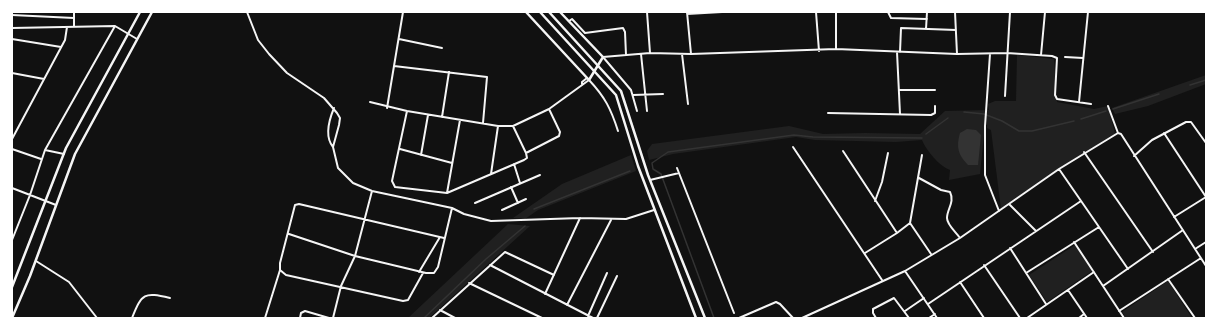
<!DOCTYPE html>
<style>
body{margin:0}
#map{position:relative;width:1218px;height:330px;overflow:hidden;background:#111;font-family:"Asap Condensed",sans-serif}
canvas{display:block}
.frame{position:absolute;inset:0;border:13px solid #fff;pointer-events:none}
</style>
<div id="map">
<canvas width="1218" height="330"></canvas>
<div class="frame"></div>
</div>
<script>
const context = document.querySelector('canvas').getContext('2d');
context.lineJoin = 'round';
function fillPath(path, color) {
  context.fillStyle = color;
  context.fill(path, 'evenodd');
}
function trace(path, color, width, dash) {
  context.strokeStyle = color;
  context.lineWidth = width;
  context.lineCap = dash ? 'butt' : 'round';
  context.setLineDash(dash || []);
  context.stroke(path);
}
const green = new Path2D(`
 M1017,55L1054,59L1057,102L1094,109L1108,106L1115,134L1001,209L991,130L987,128L986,115L980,174L949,180L950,170C939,166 926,150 922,140L896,142L815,140L796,137L673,154L649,160L647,151L652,144L789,126L823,134L865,133L920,134L945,111L989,110L988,104L995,101H1016Z
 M1206,75V84L1148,106L1115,114L1112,108Z
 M631,155L636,171L538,210L525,219L513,218L562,184Z
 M508,224L530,226L429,318H408Z
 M1075,245L1092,271L1047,302L1029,275Z
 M1168,281L1192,318H1126L1122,312Z`);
const water = new Path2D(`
 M967,129L976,130L981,135L978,165H968C958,155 956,147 960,133Z`);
const stream = new Path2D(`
 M1190,85L1206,80
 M1113,109L1159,94
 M964,112L984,114L1002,121L1019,131H1032L1074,121
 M1081,119L1106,111
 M926,134L948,118
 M534,209L630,171
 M424,318L486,259L525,226
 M714,318L661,174L653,169L652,163L668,152L794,135L813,137L922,138`);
const minor = new Path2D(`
 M74,12V26
 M247,12L258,40L269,54L287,73L324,98L337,113L340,118L339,125L333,147L338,168L353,183L372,191L452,208L464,214L491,221L580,218L626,219L654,210
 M647,12L650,53
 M687,12L691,54
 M816,12L819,51
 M836,12V49
 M888,12L891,18L927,19
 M955,12L957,54
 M12,13V12
 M687,14L722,12
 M12,15L74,18
 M569,21L572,19L585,33L623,28L625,32L626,55
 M12,28L115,26L137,39
 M926,29L927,12
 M12,39L61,47
 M399,39L442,48
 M897,52L900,114
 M900,52L901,28L956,30
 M641,54L647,111
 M682,54L688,104
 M990,54L985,126V175L999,211
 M1041,55L1045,12
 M603,57L650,53L691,54L836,49L957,54L1007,53L1052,56L1057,58L1055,95L1057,99L1091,104
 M603,57L631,90L637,111
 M1065,57L1083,58
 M394,66L487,77L483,123
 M12,73L44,79
 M582,84V82L587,78
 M899,90H935
 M633,95L663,94
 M1005,96L1010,12
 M370,102L407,111L498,126H513L549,109L589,80C605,97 611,109 618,131
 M1079,102L1088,12
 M1108,106L1118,133
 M387,108L403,12
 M407,111L392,181L395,187L447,193L524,160L527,158L526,153L513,126
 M828,113L931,115L935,113V106
 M442,117L449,72
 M1164,133L1206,197
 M12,139L65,40L67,27
 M333,147C324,136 329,120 334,108
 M793,147L882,280
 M12,149L41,159
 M400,149L452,163
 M45,150L64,154
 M843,151L897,233
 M1084,152L1153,252
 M526,153L559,136L560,132L549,109
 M421,155L428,115
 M1134,156L1152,140L1186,122H1191L1206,143
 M514,164L520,183
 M677,168L734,313
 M1059,169L1128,269
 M491,174L498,126
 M919,178L941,190L950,192C955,202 947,209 947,218C947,225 956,232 960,238
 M650,180L679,173
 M511,187L518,203
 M12,188L56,205
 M447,193L460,120
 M875,201L882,182L888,153
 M475,203L540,175
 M1009,204L1036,231
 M502,210L526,199
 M1174,217L1206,197
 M910,223L931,254
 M289,234L355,256L426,273H434L438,267L452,208
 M12,240L30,195L45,150L115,26
 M1074,242L1124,318
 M1010,248L1046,304
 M1195,249L1206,242
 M865,253L897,233L910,223L922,155
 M36,261L69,282L97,318
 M490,265L593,318
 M984,265L1020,318
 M905,271L937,318
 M419,272L440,237
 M423,273L408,300L403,301L286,275L280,270V263L295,205L299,204L444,238
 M1026,273L1099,227
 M1168,279L1195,318
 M960,282L984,318
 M469,283L542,318
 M1103,286L1183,230
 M1068,290L1087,318
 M545,294L580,218
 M928,304L1081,201
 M567,305L611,220
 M440,310L455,318
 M905,311L924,298
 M1119,311L1201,258
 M588,316L607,273
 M132,318C142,293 144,292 170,298
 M265,318L280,270
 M300,318L301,313L305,311L329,318
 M333,318L341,286L355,256L372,191
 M432,318L505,252L554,275
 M597,318L617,276
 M739,318L776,302L780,304L793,318
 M802,318L905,271L960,238L1059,169L1118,133L1121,134L1206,266
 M876,318L873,313V309L894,298L909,318
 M929,318L935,314
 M1027,318L1094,272
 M1079,318L1084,314`);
const tertiary = new Path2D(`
 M526,12L589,80L603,57L560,12`);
const secondary = new Path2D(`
 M540,12L616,95L638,166L696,318
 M549,12L621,91L648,175L705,318
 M12,287L66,148L140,12
 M12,318L30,276L75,154L152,12`);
fillPath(green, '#202020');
fillPath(water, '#333');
trace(stream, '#333', 1.5);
trace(minor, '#f5f5f5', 2);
trace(tertiary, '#f5f5f5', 2.5);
trace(secondary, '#f5f5f5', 2.5);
</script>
